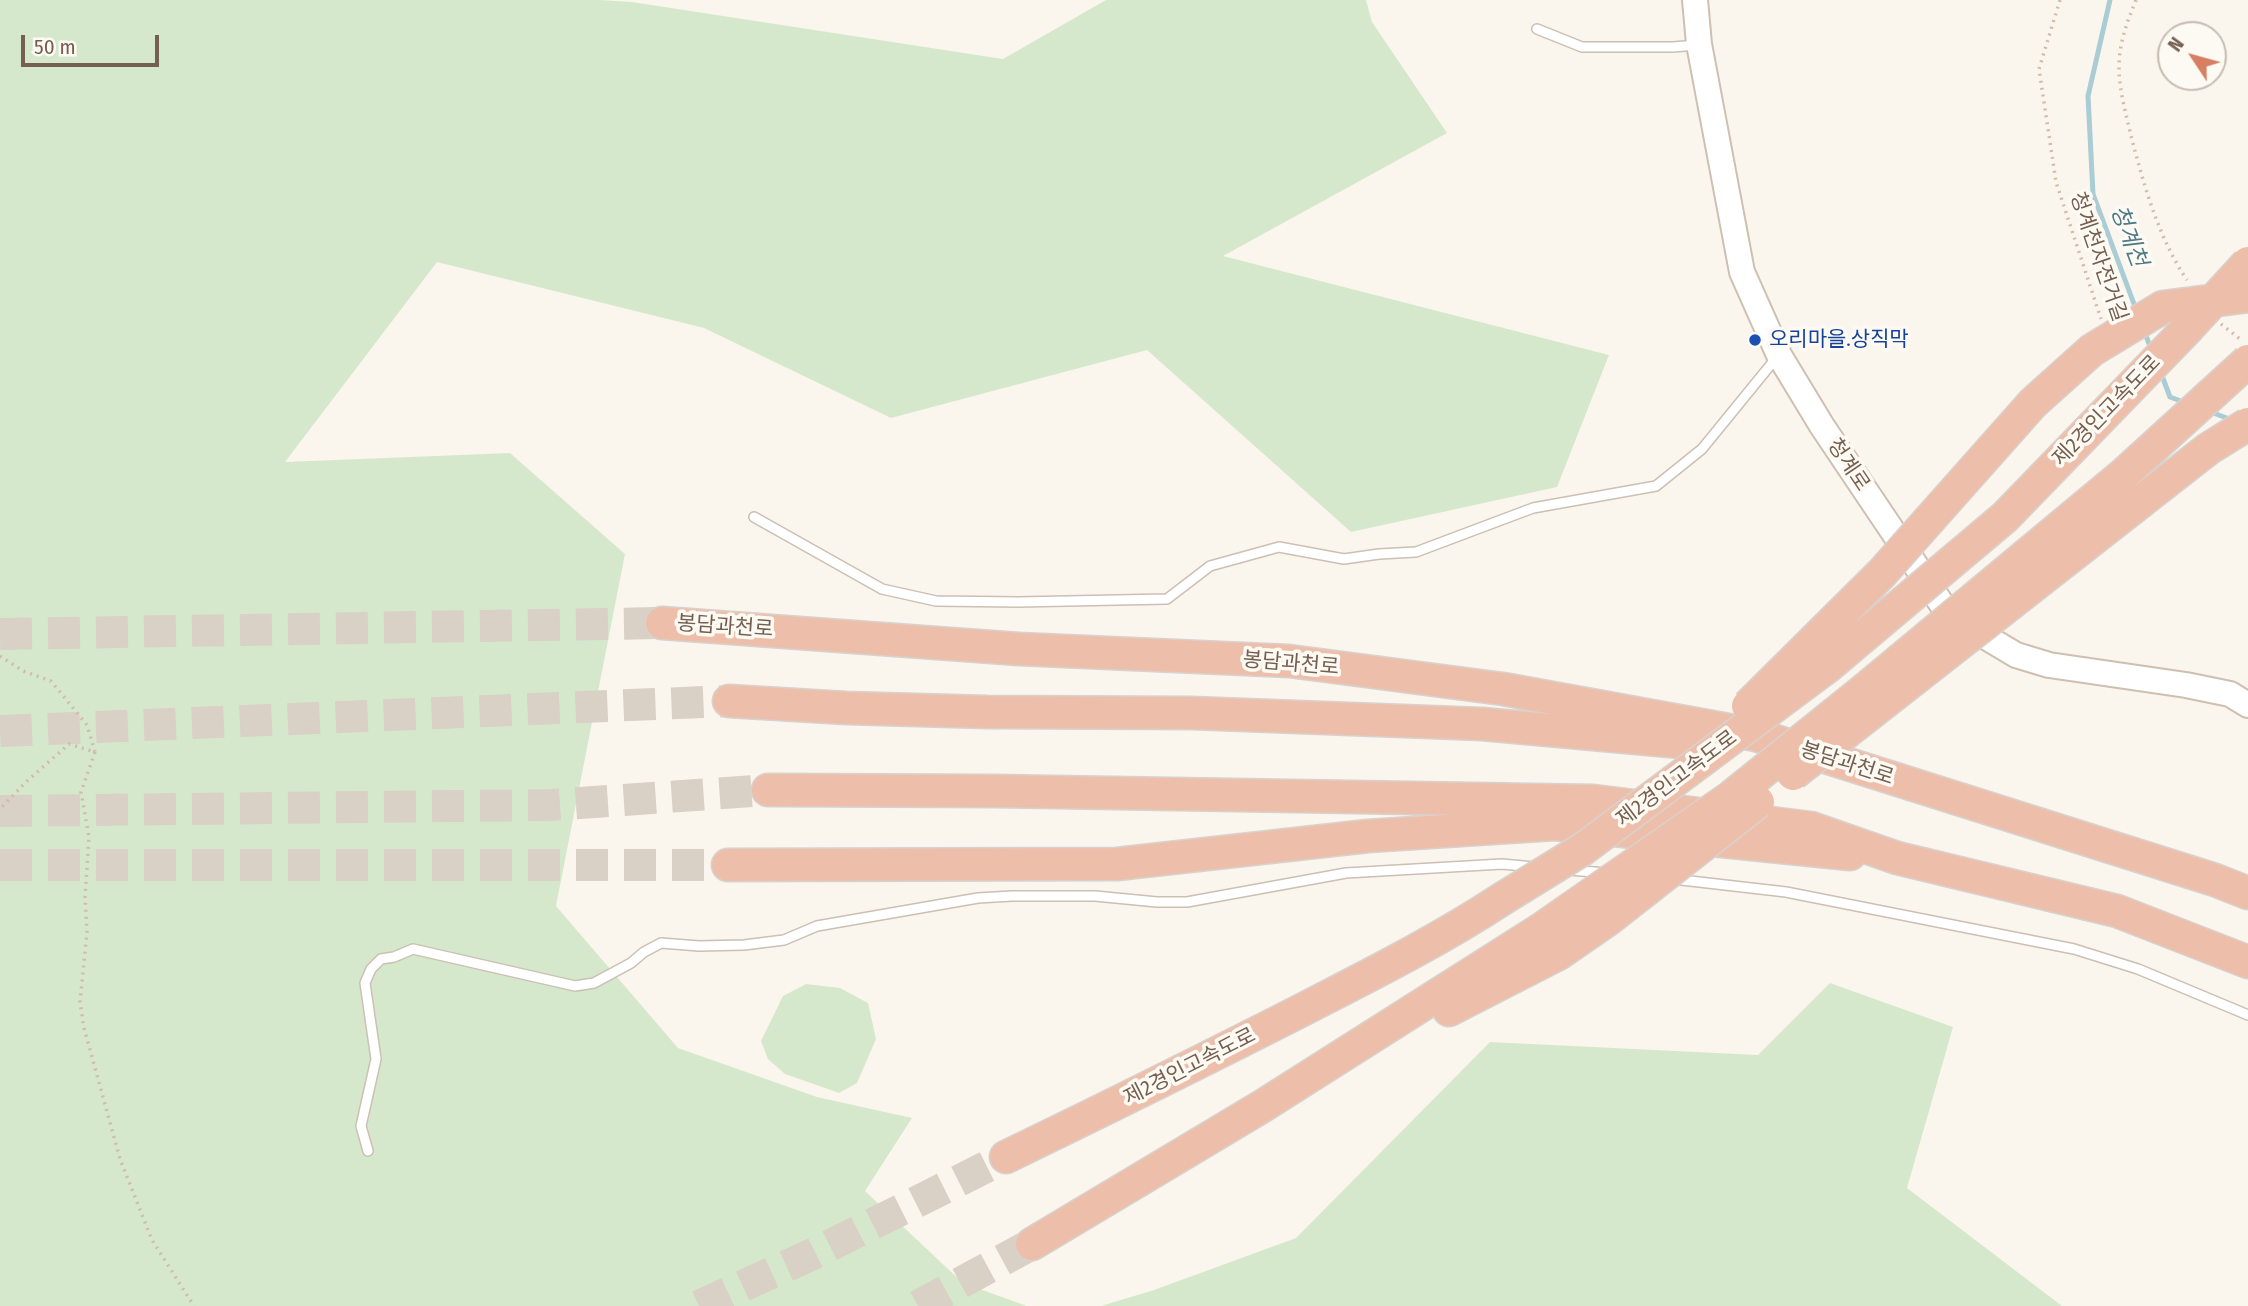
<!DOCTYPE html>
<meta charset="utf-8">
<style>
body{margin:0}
#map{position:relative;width:2248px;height:1306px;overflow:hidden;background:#fbf6ed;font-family:"Fira Sans Condensed",sans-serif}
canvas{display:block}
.north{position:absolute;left:2157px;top:21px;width:70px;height:70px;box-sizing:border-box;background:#fdfaf3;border:2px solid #c6bcb2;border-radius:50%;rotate:306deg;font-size:19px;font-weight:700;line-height:28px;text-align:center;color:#745f51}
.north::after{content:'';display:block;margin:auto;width:24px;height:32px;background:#d67f61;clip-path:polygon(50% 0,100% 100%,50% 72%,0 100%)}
.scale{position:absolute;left:21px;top:35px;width:138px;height:32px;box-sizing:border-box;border:4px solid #745f51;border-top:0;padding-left:9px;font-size:21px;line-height:24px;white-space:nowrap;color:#745f51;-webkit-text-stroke:5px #fdfaf3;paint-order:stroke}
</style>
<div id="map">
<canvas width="2248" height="1306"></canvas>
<div class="north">N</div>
<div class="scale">50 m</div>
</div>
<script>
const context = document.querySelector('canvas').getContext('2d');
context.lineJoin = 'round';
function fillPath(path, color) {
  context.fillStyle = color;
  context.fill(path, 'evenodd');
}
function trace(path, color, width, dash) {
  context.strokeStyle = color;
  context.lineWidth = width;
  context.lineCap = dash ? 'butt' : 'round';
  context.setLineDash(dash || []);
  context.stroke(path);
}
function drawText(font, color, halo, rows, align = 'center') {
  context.font = font + ' "Fira Sans Condensed","Noto Sans KR",sans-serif';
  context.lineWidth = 7;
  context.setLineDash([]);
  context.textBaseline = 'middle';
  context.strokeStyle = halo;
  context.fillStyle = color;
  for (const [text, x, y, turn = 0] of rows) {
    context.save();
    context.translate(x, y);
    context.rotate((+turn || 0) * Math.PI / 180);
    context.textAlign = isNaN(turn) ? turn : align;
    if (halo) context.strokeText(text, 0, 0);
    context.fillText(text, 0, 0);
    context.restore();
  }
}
const green = new Path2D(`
 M0,0H600L632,2L1003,59L1106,0H1366L1372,22L1447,133L1223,256L1609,355L1557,487L1351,532L1147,350L891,418L704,328L437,262L285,462L510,453L625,554L556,906L678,1048L817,1097L912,1118L865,1191L963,1283L1027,1306H0Z
 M1830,983L1953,1027L1907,1188L2062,1306H1101L1154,1290L1296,1238L1490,1042L1758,1055Z
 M806,984L840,988L868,1003L876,1039L857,1083L839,1093L785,1074L768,1059L761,1041L783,996Z`);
const stream = new Path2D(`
 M2110,0L2088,96L2093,194L2137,312
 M2144,331L2152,351
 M2161,373L2170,397L2186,403
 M2208,411L2232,420`);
const highwayTunnel = new Path2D(`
 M0,634L662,623
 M0,731L729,701
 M0,811L551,805L768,790
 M0,865H728
 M699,1306L815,1253L1006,1157
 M918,1306L1032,1244`);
const path = new Path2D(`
 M2060,0L2039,69L2056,182L2101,319
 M2136,0C2127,22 2119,43 2119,67C2119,91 2126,113 2131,136C2144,185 2158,237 2187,280
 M2221,324L2240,339
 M0,656L23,671L51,681L87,725L95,752L69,744L26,782L0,809
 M95,752L81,792L89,837L85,897L87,932L80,1002L84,1028L120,1159L152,1240L194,1306`);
const lane = new Path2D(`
 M1537,29L1582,47H1673L1697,45
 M754,517L882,589L936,601L1018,602L1167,599L1210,566L1279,547L1344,559L1379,554L1416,552L1533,508L1656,486L1702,449L1777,357
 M1569,870L1607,873
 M1673,879L1786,892L2074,949L2138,969L2248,1015
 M368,1151L361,1126L376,1059L365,983L371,969L381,959L394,957L413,949L575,986L594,983L631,963L644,952L661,943L699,946L744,945L784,940L817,926L978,898L1012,896H1095L1157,902H1187L1346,873L1502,864L1534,867`);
const secondary = new Path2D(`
 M1695,0L1699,44L1742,272L1779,355L1822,426L1949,615L2016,655L2049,665L2186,685L2230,694L2248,705`);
const highway = new Path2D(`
 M662,623L1019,649L1289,661L1503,689L1756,735L2215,880L2248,893
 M729,701L846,708L987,712L1192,713L1482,724L1681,742L1699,745
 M768,790L994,791L1594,801L1811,828L1897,858L2117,911L2248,962
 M728,865L1117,864L1368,836L1555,824L1850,854
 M1449,1010L1558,954
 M1006,1157C1105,1109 1204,1060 1302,1010C1370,975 1438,941 1502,899
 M1032,1244L1261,1107L1540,930`);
const highwayBridge = new Path2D(`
 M1748,706L1882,573L2033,403L2092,350L2163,307L2248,296
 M1793,774L2208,449L2248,424
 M1502,899L1583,849L1827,667L2005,517L2189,327L2248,263
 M1540,930L1731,797L1863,691L2124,474L2248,361
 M1558,954L1610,918L1758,802`);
const markers = [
 [1755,340,7,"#1a4fb4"]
];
const streetNames = [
 ["청계천자전거길",2098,257,71],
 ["제2경인고속도로",2107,411,-46],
 ["청계로",1848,465,56],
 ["봉담과천로",725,627,4],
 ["봉담과천로",1291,664,5],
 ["봉담과천로",1847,764,18],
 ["제2경인고속도로",1677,779,-37],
 ["제2경인고속도로",1190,1067,-27]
];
const transitNames = [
 ["오리마을.상직막",1769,340]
];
const waterNames = [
 ["청계천",2128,236,69]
];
fillPath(green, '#d6e8cc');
trace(stream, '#aaccd4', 5);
trace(highwayTunnel, '#d9d0c6', 32, [32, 16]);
trace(lane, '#ccbfb3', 12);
trace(secondary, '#cebfb1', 28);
trace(highway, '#d8d2ce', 35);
trace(path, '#d3bbaa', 3.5, [2, 5]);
trace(lane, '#fff', 9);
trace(secondary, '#fff', 24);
trace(highway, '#edbfab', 32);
trace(highwayBridge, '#d8d2ce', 35, []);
trace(highwayBridge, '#edbfab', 32);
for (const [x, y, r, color] of markers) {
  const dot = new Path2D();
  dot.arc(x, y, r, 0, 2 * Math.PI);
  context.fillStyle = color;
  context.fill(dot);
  trace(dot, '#fdfaf3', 2.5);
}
drawText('21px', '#745f51', '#fdfaf3', streetNames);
drawText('21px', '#164399', '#fdfaf3', transitNames, 'left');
drawText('italic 23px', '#4d7a85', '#fdfaf3', waterNames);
</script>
